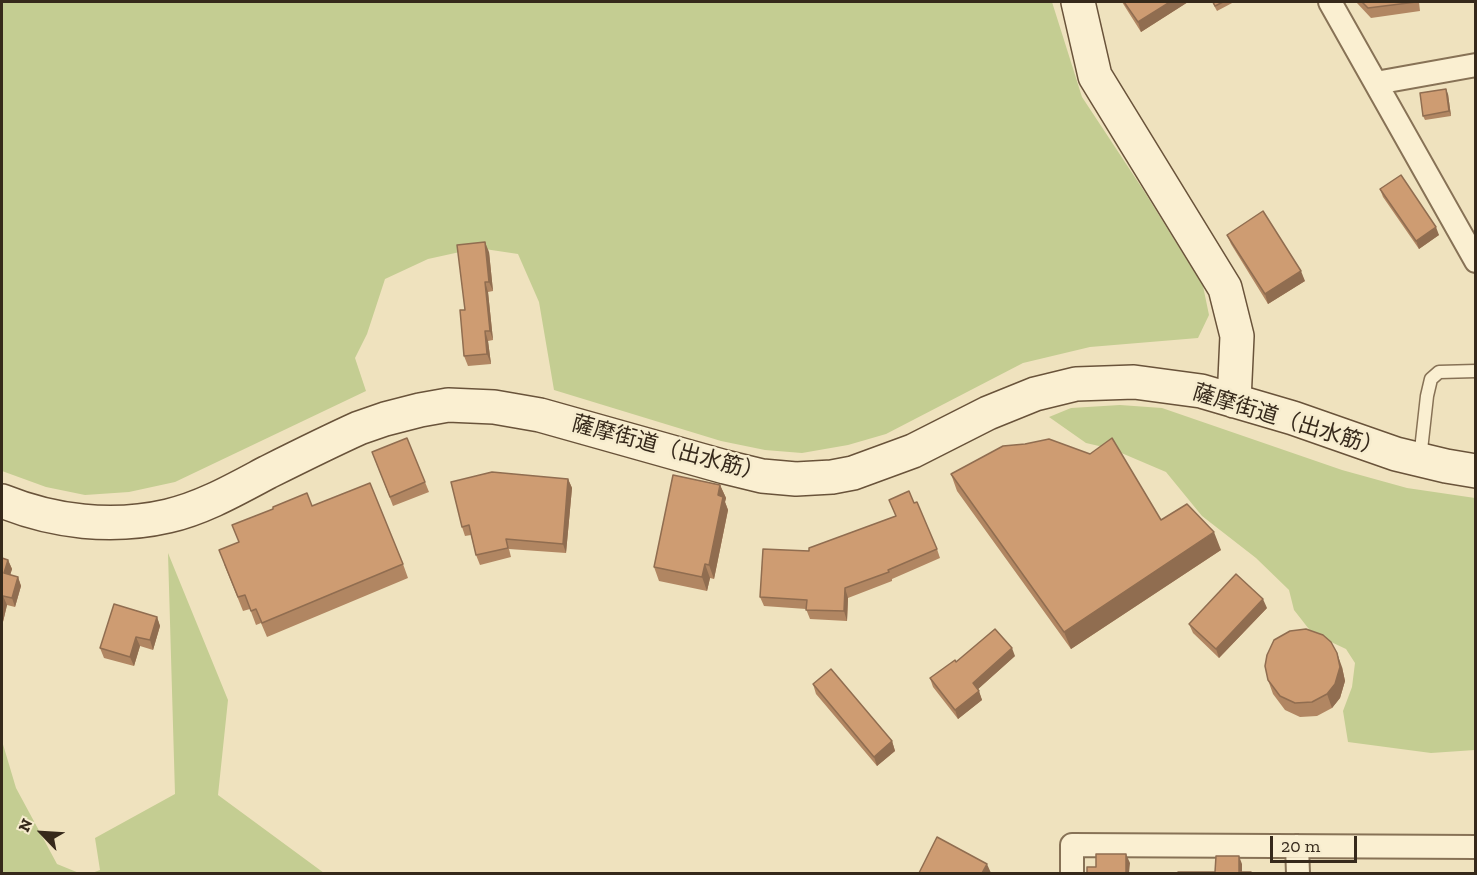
<!DOCTYPE html>
<meta charset="utf-8">
<style>
body{margin:0}
#map{position:relative;width:1477px;height:875px;overflow:hidden;background:#efe2be;font-family:"Zilla Slab",serif}
canvas{display:block}
.frame{position:absolute;inset:0;border:3px solid #36291b;pointer-events:none}
.north{position:absolute;left:12px;top:803px;width:60px;height:60px;-webkit-text-stroke:4px #f6ecce;paint-order:stroke;rotate:295deg;font-size:16px;font-weight:700;line-height:24px;text-align:center;color:#36291b}
.north::after{content:'';display:block;margin:auto;width:21px;height:27px;background:#36291b;clip-path:polygon(50% 0,100% 100%,50% 72%,0 100%)}
.scale{position:absolute;left:1270px;top:836px;width:87px;height:27px;box-sizing:border-box;border:3px solid #36291b;border-top:0;padding-left:8px;font-size:18px;line-height:21px;white-space:nowrap;color:#36291b;-webkit-text-stroke:4px #f6ecce;paint-order:stroke}
</style>
<div id="map">
<canvas width="1477" height="875"></canvas>
<div class="frame"></div>
<div class="north">N</div>
<div class="scale">20 m</div>
</div>
<script>
const context = document.querySelector('canvas').getContext('2d');
context.lineJoin = 'round';
function fillPath(path, color) {
  context.fillStyle = color;
  context.fill(path, 'evenodd');
}
function trace(path, color, width, dash) {
  context.strokeStyle = color;
  context.lineWidth = width;
  context.lineCap = dash ? 'butt' : 'round';
  context.setLineDash(dash || []);
  context.stroke(path);
}
function drawText(font, color, halo, rows, align = 'center') {
  context.font = font + ' "Zilla Slab","Noto Sans JP",serif';
  context.lineWidth = 5;
  context.setLineDash([]);
  context.textBaseline = 'middle';
  context.strokeStyle = halo;
  context.fillStyle = color;
  for (const [text, x, y, turn = 0] of rows) {
    context.save();
    context.translate(x, y);
    context.rotate((+turn || 0) * Math.PI / 180);
    context.textAlign = isNaN(turn) ? turn : align;
    if (halo) context.strokeText(text, 0, 0);
    context.fillText(text, 0, 0);
    context.restore();
  }
}
const green = new Path2D(`
 M2,2H1052L1082,97L1144,191L1203,286L1209,315L1198,338L1090,347L1023,363L886,434L848,445L802,453L765,450L721,441L554,390L539,302L518,254L478,248L428,259L385,279L367,334L355,358L366,391L175,482L129,492L85,495L46,487L2,471Z
 M1120,405L1162,408L1342,470L1407,488L1475,498V750L1431,753L1348,742L1343,711L1352,687L1355,663L1346,649L1312,633L1294,610L1289,590L1256,558L1202,516L1166,472L1112,449L1086,443L1049,417L1071,408Z
 M168,553L228,700L218,795L324,873H92L100,870L95,838L175,794Z
 M2,741L16,788L57,864L79,873H2Z`);
const lane = new Path2D(`
 M1420,459L1427,396L1431,379L1439,372L1476,371`);
const street = new Path2D(`
 M1330,2L1476,261
 M1376,83L1476,65
 M1297,846L1298,874
 M1072,874V845L1476,847`);
const secondary = new Path2D(`
 M1078,2L1095,76L1225,288L1237,336L1234,401
 M2,501C54,522 112,529 168,516C203,508 236,489 268,472C298,457 328,442 359,428L385,419L420,410L448,405L494,407L540,415L725,467L762,476L796,479L832,477L853,473L913,451L988,413L1035,394L1076,384L1134,382L1201,391L1293,418L1396,454L1446,466L1476,471`);
const wall = new Path2D(`
 M1122,2H1188L1141,32Z
 M1212,2H1234L1217,11Z
 M1356,2H1419L1420,11L1371,18Z
 M1448,94L1451,116L1425,120L1423,116Z
 M1380,189L1439,235L1419,249L1383,197Z
 M1227,235L1305,281L1268,304L1231,244Z
 M489,252L493,291L488,292L493,340L488,341L491,364L468,366L464,356L465,310Z
 M372,452L425,482L429,492L393,506Z
 M951,474L1161,520L1221,550L1071,649L957,491Z
 M568,479L572,488L566,553L509,549L511,557L480,565L476,555L471,535L465,536L462,527Z
 M720,485L726,498L725,502L728,510L714,579L710,578L707,591L659,581L654,567Z
 M889,500L914,503L937,549L940,558L892,579V581L848,598L847,621L810,619L806,609L764,606L760,597L809,551L896,516Z
 M312,506L403,564L408,578L267,637L261,623L256,625L250,609L243,611L224,564L239,542Z
 M2,558L8,560L12,569L10,575L18,577L21,586L15,607L7,605L2,626Z
 M1267,608L1219,658L1193,633L1189,624Z
 M157,617L160,626L153,650L140,646L134,666L104,658L100,648Z
 M1015,656L978,689L982,700L958,719L933,687L930,678L956,662Z
 M1342,667L1345,681L1340,698L1332,708L1317,716L1300,717L1285,710L1273,694L1268,680Z
 M813,684L892,741L895,751L877,766L816,694Z`);
const shadedWall = new Path2D(`
 M1170,2H1188L1141,32L1138,22Z
 M1446,89L1448,94L1451,116L1449,111Z
 M1436,227L1439,235L1419,249L1416,241Z
 M485,242L489,252L493,291L489,282Z
 M1301,271L1305,281L1268,304L1265,294Z
 M485,282L488,292L493,340L490,331Z
 M485,331L488,341L491,364L487,354Z
 M568,479L572,488L566,553L563,544Z
 M720,485L726,498L725,502L728,510L714,579L709,565L718,495Z
 M1214,532L1221,550L1071,649L1064,632Z
 M8,560L12,569L8,582L4,573Z
 M705,564L710,578L707,591L702,577Z
 M18,577L21,586L15,607L12,598Z
 M845,588L848,598L847,621L844,611Z
 M3,596L7,605L2,626V603Z
 M1263,599L1267,608L1219,658L1216,649Z
 M157,617L160,626L153,650L150,640Z
 M136,637L140,646L134,666L130,657Z
 M1012,648L1015,656L976,691L973,683Z
 M1337,653L1342,667L1345,681L1340,698L1332,708L1327,694Z
 M979,691L982,700L958,719L955,710Z
 M892,741L895,751L877,766L874,757Z
 M1126,854L1130,863L1129,873H1126Z
 M1239,856L1242,864V873L1239,872Z
 M987,864L991,873H982Z`);
const building = new Path2D(`
 M1124,2H1170L1138,22Z
 M1213,2H1223L1215,6Z
 M1362,2H1416L1368,8Z
 M1446,89L1449,111L1423,116L1420,93Z
 M1401,175L1436,227L1416,241L1380,189Z
 M1263,211L1301,271L1265,294L1227,235Z
 M485,242L489,282H485L490,331H485L487,354L464,356L460,310H465L457,245Z
 M407,438L425,482L390,497L372,452Z
 M1112,438L1161,520L1187,504L1214,532L1064,632L951,474L1003,446L1025,444L1049,439L1090,454Z
 M492,472L568,479L563,544L506,539L508,548L476,555L469,525L462,527L451,482Z
 M673,475L720,485L718,495L723,497L709,565L705,564L702,577L654,567Z
 M370,483L403,564L262,623L256,609L251,611L245,595L238,597L219,550L239,542L232,525L273,509V507L307,493L312,506Z
 M909,491L914,503L917,502L937,549L888,570L889,572L845,588L844,611L806,610L807,600L760,597L763,549L809,551V548L896,516L889,500Z
 M2,558L8,560L4,573L18,577L12,598L3,596L2,603Z
 M1236,574L1263,599L1216,649L1189,624Z
 M114,604L157,617L150,640L136,637L130,657L100,648Z
 M995,629L1012,648L973,683L979,691L955,710L930,678L955,660L956,662Z
 M1306,629L1323,635L1331,642L1337,653L1340,667L1335,684L1327,694L1312,702L1295,703L1280,696L1268,680L1265,666L1267,655L1274,640L1290,631Z
 M831,669L892,741L874,757L813,684Z
 M937,837L987,864L982,873H919Z
 M1096,854H1126V873H1087V867H1096Z
 M1216,856H1239V872H1251V873H1178V872H1215Z`);
const streetNames = [
 ["薩摩街道（出水筋）",1288,421,17],
 ["薩摩街道（出水筋）",668,449,15]
];
fillPath(green, '#c4cd92');
trace(lane, '#877256', 15);
trace(street, '#877256', 26);
trace(secondary, '#69533a', 36);
trace(lane, '#faefd1', 12);
trace(street, '#faefd1', 22);
trace(secondary, '#faefd1', 33);
fillPath(wall, '#b18662');
fillPath(shadedWall, '#906d50');
fillPath(building, '#ce9c72');
trace(building, '#906d50', 1.5);
drawText('22px', '#36291b', '#f6ecce', streetNames);
</script>
